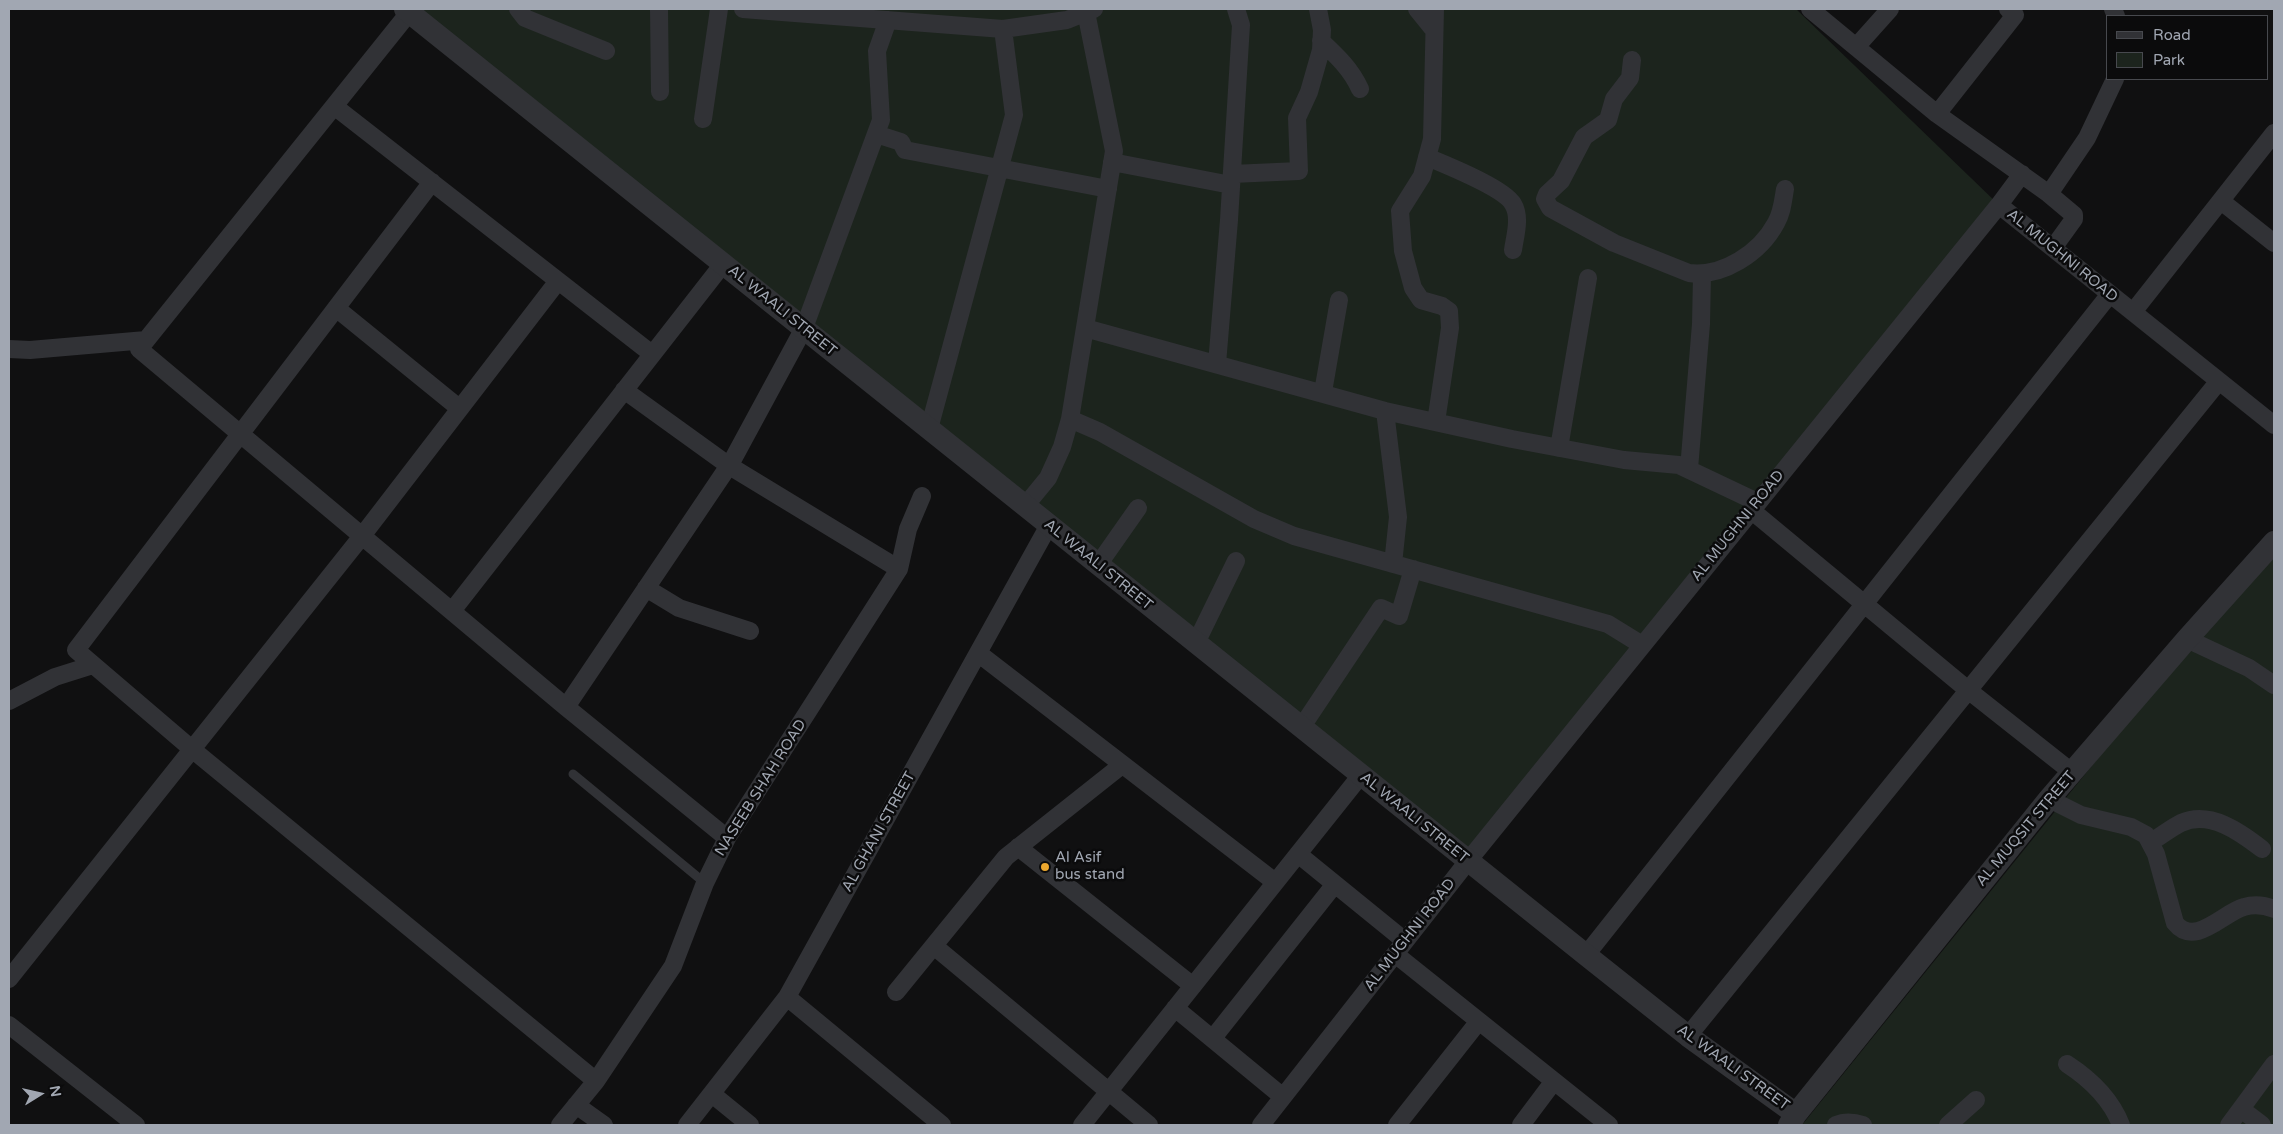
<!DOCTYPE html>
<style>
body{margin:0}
#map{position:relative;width:2283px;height:1134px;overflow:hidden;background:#101011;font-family:"Varela Round",sans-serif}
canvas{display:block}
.frame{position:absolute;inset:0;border:10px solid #a1a7b2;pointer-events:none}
.legend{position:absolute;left:2106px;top:15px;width:162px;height:65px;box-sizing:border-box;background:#0b0b0c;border:1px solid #47494e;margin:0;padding:6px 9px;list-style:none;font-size:15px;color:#a1a7b2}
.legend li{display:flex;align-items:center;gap:10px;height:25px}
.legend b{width:25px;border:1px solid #47494e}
.north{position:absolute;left:15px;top:1069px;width:50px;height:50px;-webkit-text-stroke:4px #0b0b0c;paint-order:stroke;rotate:80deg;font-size:14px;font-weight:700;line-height:20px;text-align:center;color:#a1a7b2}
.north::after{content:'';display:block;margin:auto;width:18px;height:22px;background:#a1a7b2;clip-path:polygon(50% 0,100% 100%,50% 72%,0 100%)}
</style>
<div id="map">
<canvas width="2283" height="1134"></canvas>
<div class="frame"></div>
<ul class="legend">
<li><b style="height:6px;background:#313236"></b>Road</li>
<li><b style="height:14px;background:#1c241d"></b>Park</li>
</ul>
<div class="north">N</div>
</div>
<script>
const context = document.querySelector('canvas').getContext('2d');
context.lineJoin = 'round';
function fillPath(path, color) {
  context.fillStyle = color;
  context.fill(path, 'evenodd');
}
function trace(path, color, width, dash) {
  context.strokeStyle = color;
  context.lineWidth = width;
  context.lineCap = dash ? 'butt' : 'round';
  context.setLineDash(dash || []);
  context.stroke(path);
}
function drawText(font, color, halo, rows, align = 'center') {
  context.font = font + ' "Varela Round",sans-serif';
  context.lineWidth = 5;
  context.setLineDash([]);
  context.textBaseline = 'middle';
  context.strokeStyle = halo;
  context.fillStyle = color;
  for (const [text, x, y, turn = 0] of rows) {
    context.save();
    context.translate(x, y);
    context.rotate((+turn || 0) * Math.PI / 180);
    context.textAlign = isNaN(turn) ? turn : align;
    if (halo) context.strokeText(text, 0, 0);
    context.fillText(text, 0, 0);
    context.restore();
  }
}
const green = new Path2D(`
 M404,9H1796L1999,205L1468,861Z
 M2274,540V1125H1802Z`);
const service = new Path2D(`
 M573,774L705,883`);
const minor = new Path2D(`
 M412,9L139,349L566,707L727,838
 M518,9L525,18L606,51
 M659,9L660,92
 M743,9L1003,29L1067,20L1094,9
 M1417,9L1434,30
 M1435,9L1432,139L1422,176L1400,211L1403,251L1413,288L1421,300L1442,306L1449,311L1450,328L1436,422
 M1810,9L1937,114L2049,194
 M2113,9L2116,16
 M1321,41C1337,56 1351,69 1360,89
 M1856,47L1890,9
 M1632,60L1630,78L1614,99L1608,120L1584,137L1561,181L1547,194L1545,199L1550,208L1614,243L1689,273C1723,277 1760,253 1776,223C1782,213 1783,201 1785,189
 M334,106L652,354
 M1937,114L2015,15L2008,9
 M703,119L719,9
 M876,134L901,142L905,150L1108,189
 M1427,157C1446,165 1504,188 1513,204C1521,217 1515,236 1513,250
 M1112,162L1231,185
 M1232,174L1299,171L1297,118L1309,92L1321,50L1322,30L1318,9
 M432,182L76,650L193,750L596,1081
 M2221,201L2274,243
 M1999,205L2022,174
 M2053,248L2074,219V215L2049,194L2087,138L2115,79
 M336,308L459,408
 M2133,312L2274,133
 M1085,328L1385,411L1512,439L1624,460L1679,465L1757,502
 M9,349L30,350L146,340
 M1217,364L1229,220L1241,25L1236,9
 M624,390L728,465L899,569
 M1323,392L1339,300
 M1385,411L1398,517L1393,564
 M1070,419L1100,432L1254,519L1294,536L1608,624L1642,645
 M929,429L1014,115L1003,29
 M1559,448L1588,278
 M1689,469L1701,324L1702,275
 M1025,506L1048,478L1062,447L1070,419L1114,151L1086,12
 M1751,510L1968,690L2073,773
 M1098,565L1138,508
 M646,588L679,608L750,631
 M452,611L723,264
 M2187,639L2249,668L2274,685
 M1196,643L1236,561
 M978,653L1275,882
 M9,701L55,677L93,665
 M566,707L732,461L804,328L881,120L877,51L888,20
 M1301,728L1381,608L1399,616L1413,569
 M2049,799L2081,815L2131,827L2146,835L2156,854L2175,923C2195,948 2224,912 2244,907C2254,904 2264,905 2274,909
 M2151,842C2161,836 2171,828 2181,823C2210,810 2240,832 2262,849
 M1018,847L1193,986
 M1298,854L1405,941
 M934,946L1149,1125
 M1395,954L1609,1125
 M1586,955L2110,294
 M9,979L362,536L558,281
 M896,992L1006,857L1122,765
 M787,997L942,1125
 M1175,1008L1283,1097
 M9,1025L136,1125
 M1688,1036L2219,381
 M1213,1038L1335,884
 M2067,1064C2090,1079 2111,1099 2121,1125
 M712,1094L750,1125
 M576,1105L604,1125
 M2241,1109L2262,1125
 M560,1125L596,1081L673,966L705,883L727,838L899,569L908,529L922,496
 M687,1125L787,997L1049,525
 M1082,1125L1361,775
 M1261,1125L1468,861L1999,205L2274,425
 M1397,1125L1479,1021
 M1521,1125L1554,1081
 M1836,1125C1845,1121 1854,1122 1863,1125
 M1948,1125L1976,1100
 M2229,1125L2274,1064`);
const tertiary = new Path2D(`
 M405,9L1586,955L1688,1036L1796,1114
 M1789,1125L1796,1114L2049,799L2187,639L2274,542`);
const markers = [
 [1045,867,5,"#eba72e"]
];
const streetNames = [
 ["AL MUGHNI ROAD",2062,256,39],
 ["AL WAALI STREET",782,311,39],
 ["AL MUGHNI ROAD",1738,526,-51],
 ["AL WAALI STREET",1098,565,39],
 ["NASEEB SHAH ROAD",761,788,-58],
 ["AL WAALI STREET",1414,818,39],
 ["AL MUQSIT STREET",2026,829,-50],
 ["AL GHANI STREET",879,832,-61],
 ["AL MUGHNI ROAD",1410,935,-52],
 ["AL WAALI STREET",1733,1068,36]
];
const poiNames = [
 ["Al Asif",1055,858],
 ["bus stand",1055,875]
];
fillPath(green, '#1c241d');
trace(service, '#313236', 9);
trace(minor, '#313236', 18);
trace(tertiary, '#313236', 22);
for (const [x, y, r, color] of markers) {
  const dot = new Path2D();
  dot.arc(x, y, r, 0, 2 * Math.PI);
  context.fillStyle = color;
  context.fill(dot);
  trace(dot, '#0b0b0c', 2);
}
drawText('15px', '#a1a7b2', '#0b0b0c', streetNames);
drawText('15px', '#a1a7b2', '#0b0b0c', poiNames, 'left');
</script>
